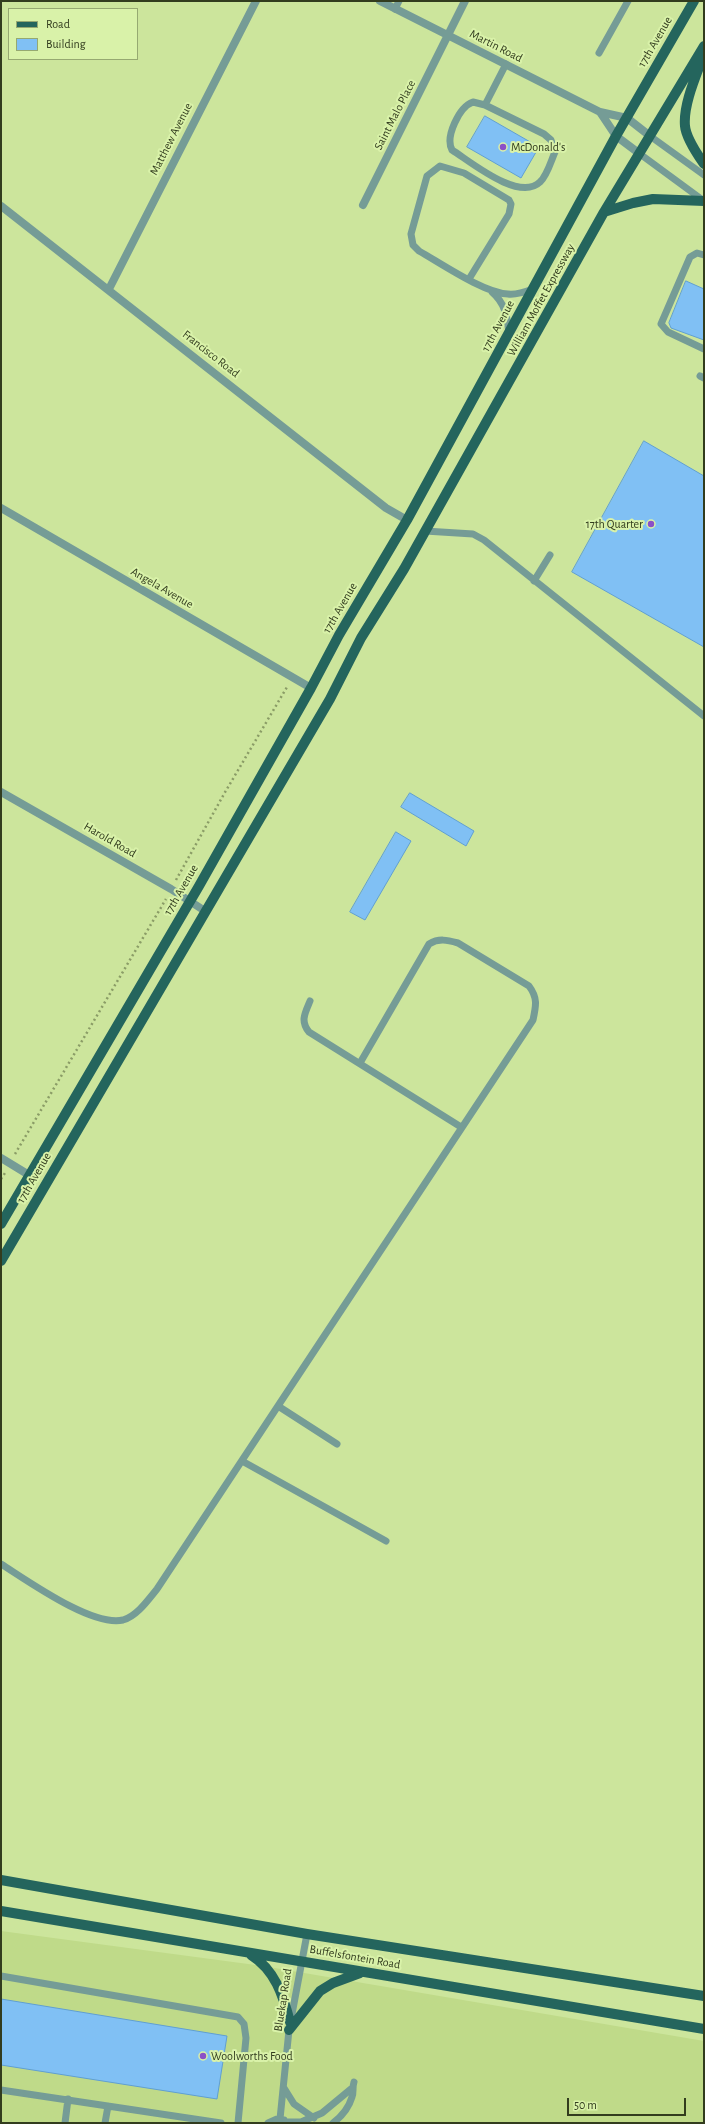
<!DOCTYPE html>
<style>
body{margin:0}
#map{position:relative;width:705px;height:2124px;overflow:hidden;background:#cce59c;font-family:"Alegreya Sans",sans-serif}
canvas{display:block}
.frame{position:absolute;inset:0;border:2px solid #323c1e;pointer-events:none}
.legend{position:absolute;left:8px;top:8px;width:130px;height:52px;box-sizing:border-box;background:#d9f2a9;border:1px solid #96a971;margin:0;padding:5px 7px;list-style:none;font-size:12px;color:#323c1e}
.legend li{display:flex;align-items:center;gap:8px;height:20px}
.legend b{width:20px;border:1px solid #96a971}
.scale{position:absolute;left:567px;top:2098px;width:119px;height:18px;box-sizing:border-box;border:2px solid #323c1e;border-top:0;padding-left:5px;font-size:12px;line-height:14px;white-space:nowrap;color:#323c1e;-webkit-text-stroke:3px #d9f2a9;paint-order:stroke}
</style>
<div id="map">
<canvas width="705" height="2124"></canvas>
<div class="frame"></div>
<ul class="legend">
<li><b style="height:5px;background:#24655d"></b>Road</li>
<li><b style="height:11px;background:#80c0f4"></b>Building</li>
</ul>
<div class="scale">50 m</div>
</div>
<script>
const context = document.querySelector('canvas').getContext('2d');
context.lineJoin = 'round';
function fillPath(path, color) {
  context.fillStyle = color;
  context.fill(path, 'evenodd');
}
function trace(path, color, width, dash) {
  context.strokeStyle = color;
  context.lineWidth = width;
  context.lineCap = dash ? 'butt' : 'round';
  context.setLineDash(dash || []);
  context.stroke(path);
}
function drawText(font, color, halo, rows, align = 'center') {
  context.font = font + ' "Alegreya Sans",sans-serif';
  context.lineWidth = 4;
  context.setLineDash([]);
  context.textBaseline = 'middle';
  context.strokeStyle = halo;
  context.fillStyle = color;
  for (const [text, x, y, turn = 0] of rows) {
    context.save();
    context.translate(x, y);
    context.rotate((+turn || 0) * Math.PI / 180);
    context.textAlign = isNaN(turn) ? turn : align;
    if (halo) context.strokeText(text, 0, 0);
    context.fillText(text, 0, 0);
    context.restore();
  }
}
const built = new Path2D(`
 M1,1931L263,1966L704,2041V2123H1Z`);
const building = new Path2D(`
 M485,116L539,147L521,178L467,147Z
 M686,281L704,289V340L671,328L669,323Z
 M644,441L704,476V647L572,572Z
 M410,793L474,831L466,846L401,807Z
 M396,832L411,841L365,920L350,912Z
 M1,1999L227,2036L217,2099L1,2065Z`);
const path = new Path2D(`
 M176,880L224,794L287,687
 M15,1154L166,899
 M1,1179L5,1173`);
const lane = new Path2D(`
 M395,9L399,1
 M599,53L628,1
 M473,102L485,105L544,134L551,140L555,152C551,161 547,176 540,182C519,202 471,162 452,150C445,137 459,107 473,102Z
 M485,105L506,64
 M650,136L704,175
 M640,154L704,201
 M704,255L697,253L690,257L661,324L668,332L704,349
 M469,279L509,214L511,204L509,200L464,173L440,166L427,176L411,234L413,245L419,251C442,264 484,293 508,294C516,295 525,292 533,289
 M492,292C505,303 507,316 509,333
 M700,376L704,378
 M425,531L473,534L484,540L704,716
 M534,581L550,555
 M310,1001C305,1013 300,1021 309,1032L461,1127
 M278,1406L337,1444
 M242,1461L386,1541
 M1,1564C28,1581 92,1627 123,1620C137,1616 148,1600 157,1589L533,1020C536,1006 538,998 529,986L458,943C447,940 439,938 429,944L360,1063
 M1,1976L238,2017L244,2024L246,2038L238,2123
 M284,2088L294,2104L314,2118
 M1,2090L221,2123
 M280,2119L289,2030L307,1934
 M286,2122H301L322,2113L351,2089
 M65,2123L68,2099
 M105,2123L108,2106
 M268,2123L277,2119L284,2120
 M333,2123C341,2117 349,2107 352,2097C354,2092 352,2088 354,2082`);
const street = new Path2D(`
 M380,1L600,112L627,118L650,136
 M600,112L616,136L640,154
 M363,205L465,1
 M1,206L386,508L407,520
 M109,289L256,1
 M1,508L311,688
 M1,792L171,889L205,911
 M1,1158L29,1175`);
const primary = new Path2D(`
 M703,57C696,76 683,105 685,126C686,138 697,154 704,164
 M604,212L633,203L653,199L704,201
 M1,1224L199,886L311,688L339,635L407,520L616,136L694,1
 M1,1261L330,699L361,638L404,569L604,212L704,46
 M1,1880L307,1934L704,1996
 M1,1911L704,2029
 M251,1955C275,1970 283,1995 290,2022
 M289,2030L320,1991L333,1983L360,1973`);
const markers = [
 [503,147,4,"#8b50c7"],
 [651,524,4,"#8b50c7"],
 [203,2056,4,"#8b50c7"]
];
const streetNames = [
 ["17th Avenue",655,42,-60],
 ["Martin Road",496,46,27],
 ["Saint Malo Place",395,115,-63],
 ["Matthew Avenue",171,139,-63],
 ["William Moffet Expressway",541,300,-61],
 ["17th Avenue",498,326,-62],
 ["Francisco Road",211,354,38],
 ["Angela Avenue",162,588,30],
 ["17th Avenue",340,608,-60],
 ["Harold Road",110,840,30],
 ["17th Avenue",181,890,-60],
 ["17th Avenue",34,1178,-60],
 ["Buffelsfontein Road",355,1957,10],
 ["Bluekap Road",283,2000,-81]
];
const poiNames = [
 ["McDonald's",511,147],
 ["17th Quarter",643,524,"right"],
 ["Woolworths Food",211,2056]
];
fillPath(built, '#bfda89');
fillPath(building, '#80c0f4');
trace(building, '#609fd1', 1);
trace(path, '#8a9c66', 2.5, [2, 3]);
trace(lane, '#759c96', 7);
trace(street, '#759c96', 8);
trace(primary, '#24655d', 10);
for (const [x, y, r, color] of markers) {
  const dot = new Path2D();
  dot.arc(x, y, r, 0, 2 * Math.PI);
  context.fillStyle = color;
  context.fill(dot);
  trace(dot, '#d9f2a9', 1.5);
}
drawText('12px', '#323c1e', '#d9f2a9', streetNames);
drawText('12px', '#323c1e', '#d9f2a9', poiNames, 'left');
</script>
